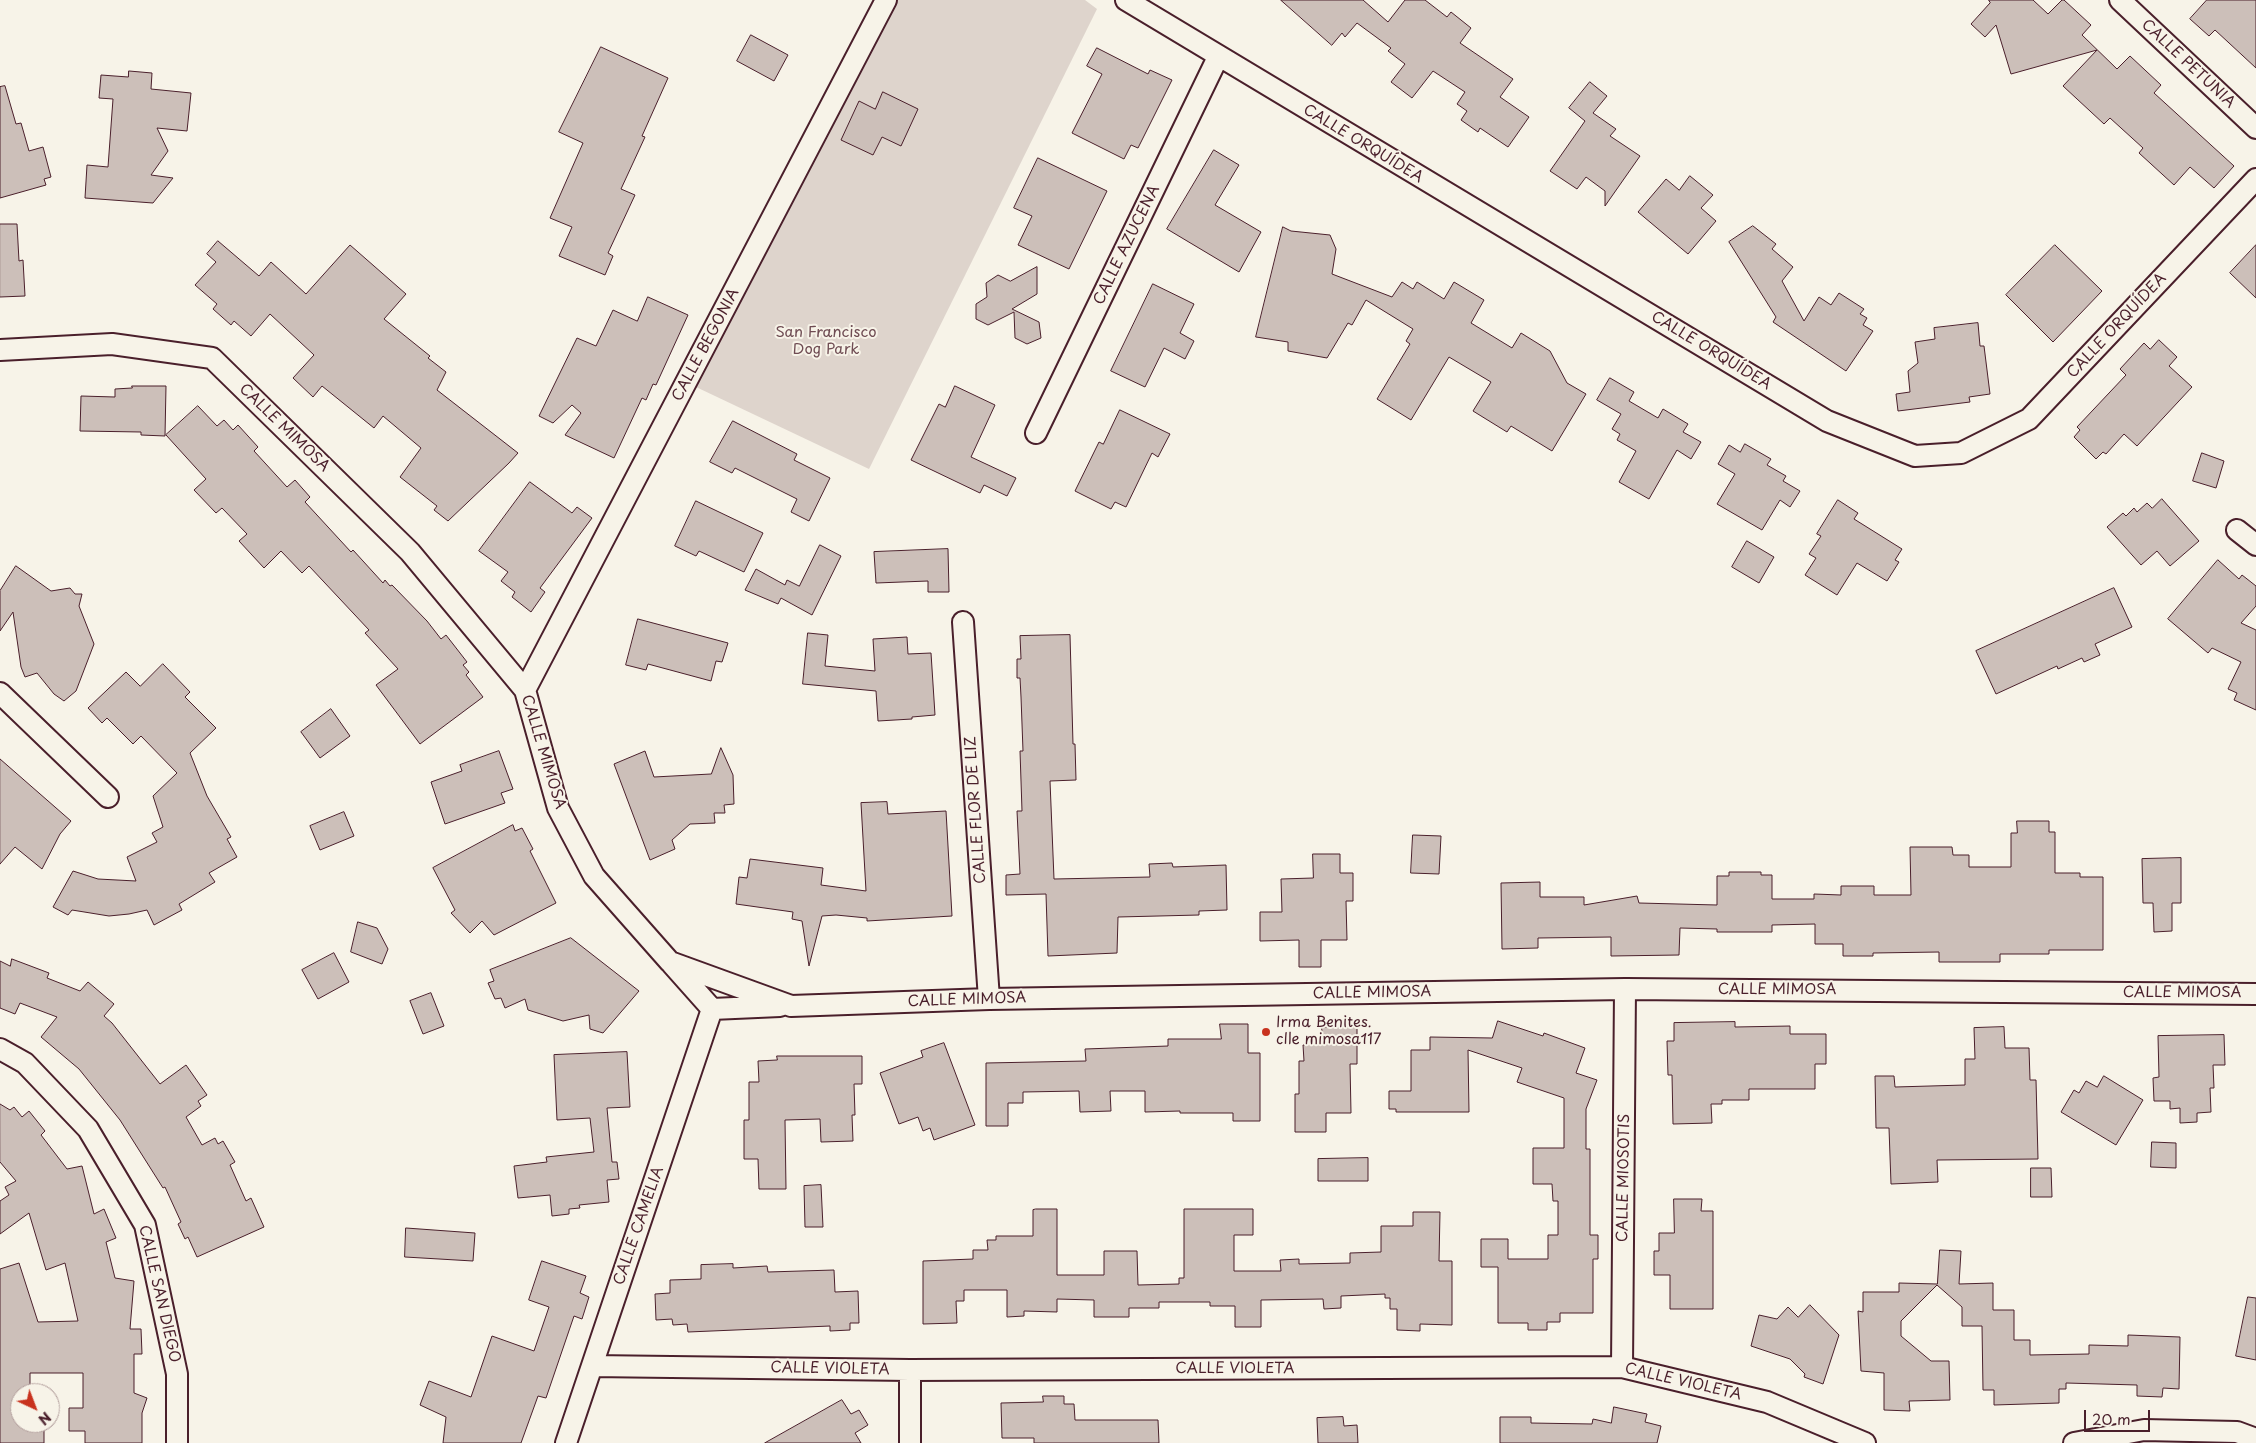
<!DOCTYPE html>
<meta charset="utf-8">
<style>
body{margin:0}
#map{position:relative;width:2256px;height:1443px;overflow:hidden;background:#f7f3e8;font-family:"Playpen Sans",sans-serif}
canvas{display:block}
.north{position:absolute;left:10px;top:1383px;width:50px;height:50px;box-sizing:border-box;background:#f7f3e8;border:1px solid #b29e9c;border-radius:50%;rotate:137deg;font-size:14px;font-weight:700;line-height:20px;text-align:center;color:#4a1f2b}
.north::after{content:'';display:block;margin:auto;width:18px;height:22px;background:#c8321e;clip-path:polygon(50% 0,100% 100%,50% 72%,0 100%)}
.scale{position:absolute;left:2084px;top:1410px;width:66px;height:22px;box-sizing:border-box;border:2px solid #4a1f2b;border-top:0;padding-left:6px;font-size:15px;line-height:18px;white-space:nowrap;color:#4a1f2b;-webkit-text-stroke:4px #f7f3e8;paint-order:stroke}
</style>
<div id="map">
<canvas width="2256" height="1443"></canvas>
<div class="north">N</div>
<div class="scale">20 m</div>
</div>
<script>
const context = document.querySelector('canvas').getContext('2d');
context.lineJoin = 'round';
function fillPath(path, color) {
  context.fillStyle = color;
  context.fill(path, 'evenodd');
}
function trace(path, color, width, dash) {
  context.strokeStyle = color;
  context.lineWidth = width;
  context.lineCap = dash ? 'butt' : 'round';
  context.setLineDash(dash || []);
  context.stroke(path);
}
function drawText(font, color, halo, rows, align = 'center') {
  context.font = font + ' "Playpen Sans",sans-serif';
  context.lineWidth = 4;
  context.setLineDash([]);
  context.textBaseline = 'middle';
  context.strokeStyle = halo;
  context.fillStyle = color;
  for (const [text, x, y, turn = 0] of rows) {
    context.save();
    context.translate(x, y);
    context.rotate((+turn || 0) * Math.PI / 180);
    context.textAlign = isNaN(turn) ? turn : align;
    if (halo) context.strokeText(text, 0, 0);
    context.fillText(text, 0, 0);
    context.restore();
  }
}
const green = new Path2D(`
 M895,0H1085L1097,9L869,469L696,387Z`);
const building = new Path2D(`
 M1281,0H1363L1388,22L1405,0H1425L1447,17L1451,12L1471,28L1460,43L1513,79L1500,97L1529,117L1508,147L1480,128L1478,132L1461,120L1467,111L1457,104L1465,92L1433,71L1412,98L1391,82L1405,64L1388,51L1391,48L1357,23L1345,37L1342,33L1332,45Z
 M1989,0H2033L2048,14L2062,0H2064L2091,25L2082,35L2117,69L2130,56L2161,85L2154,93L2234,166L2214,188L2190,167L2174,185L2139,153L2143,148L2110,118L2104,124L2063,86L2097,50L2011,74L1996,25L1985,37L1971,24L1990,3Z
 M2207,0H2256V68L2215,30L2209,36L2190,19Z
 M751,35L788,55L774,81L737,61Z
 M601,47L668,78L642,136L645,137L621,189L635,195L608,253L613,256L605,275L559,256L572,227L550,218L583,143L559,132Z
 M1097,48L1148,74L1150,70L1172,80L1138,148L1131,145L1124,159L1072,133L1102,74L1087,66Z
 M129,71L152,73L151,89L191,93L187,131L157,128L168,151L151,175L173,178L153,203L85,198L87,165L108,167L113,99L99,98L101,75L128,77Z
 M1590,82L1607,96L1593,113L1616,129L1610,136L1640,156L1605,206V191L1586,177L1577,189L1550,171L1585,121L1569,108Z
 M5,86L16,124L21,123L29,151L43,147L51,177L44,179L46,185L0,198V87Z
 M883,92L918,109L901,146L882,137L873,155L841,140L859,101L875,109Z
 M1214,150L1239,165L1215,205L1261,232L1239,272L1167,229Z
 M1038,158L1107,191L1069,269L1018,245L1032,216L1014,208Z
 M1690,176L1713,195L1701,208L1716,221L1688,254L1638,212L1666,179L1679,190Z
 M0,224H17L19,261L23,260L25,296L0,297Z
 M1753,226L1776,244L1772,249L1793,267L1782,281L1804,321L1819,297L1831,305L1839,293L1864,309L1860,314L1867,318L1863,325L1873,331L1846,371L1773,322L1776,317L1729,242Z
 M1283,227L1291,231L1330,235L1336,249L1332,274L1392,297L1402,282L1413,289L1417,282L1444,299L1454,282L1484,300L1471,323L1512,348L1521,333L1550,351L1567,383L1586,394L1552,451L1511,426L1507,432L1473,411L1491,382L1449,357L1411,420L1377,399L1410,344L1406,341L1413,329L1366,300L1352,325L1348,323L1327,358L1288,351V342L1256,337Z
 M218,241L259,276L271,262L306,294L350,245L406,294L384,319L430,356L428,358L446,372L437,390L518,453L509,463L448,521L434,510L437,506L400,477L421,448L383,416L374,428L322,386L313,397L293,378L314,355L270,314L251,336L234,321L231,325L213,309L217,304L195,285L216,262L207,254Z
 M2055,245L2102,291L2053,342L2006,295Z
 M2256,245V298L2230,273Z
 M1037,267V294L1012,309L1039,322L1041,338L1027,344L1015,338L1014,312L988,325L976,319V304L987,297L986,283L998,275L1010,281Z
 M1153,284L1194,304L1180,333L1194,341L1185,359L1164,348L1145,387L1111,371Z
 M648,297L688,315L656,385L653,384L646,400L642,398L614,458L565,435L581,413L572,405L553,423L539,416L577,338L596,346L613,310L637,321Z
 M1978,323L1980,346H1984L1990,394L1969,397L1970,402L1898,411L1896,394L1910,392L1908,371L1918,363L1915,342L1935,339L1934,328Z
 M2159,340L2177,357L2169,366L2192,387L2137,446L2124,434L2106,454L2103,452L2096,459L2074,437L2080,430L2077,427L2126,375L2120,369L2144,343L2150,349Z
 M1610,378L1634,392L1629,401L1658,418L1663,409L1688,424L1683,432L1701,442L1691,459L1677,450L1649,499L1619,482L1636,451L1617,440L1620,434L1612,429L1621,414L1597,400Z
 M132,386H166L165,436L141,435V432L80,431L81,396L115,397V389L132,388Z
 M955,386L995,405L971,457L1016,478L1007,496L984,485L980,493L911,460L939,404L945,407Z
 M198,406L217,426L224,420L233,430L238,425L258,447L254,451L287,487L295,480L310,497L305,502L351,552L353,550L383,583L385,580L390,586L392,585L427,621L441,639L446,635L467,662L463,665L469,672L466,675L483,697L420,744L376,685L398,669L365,633L369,630L309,566L302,573L281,551L264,568L239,541L247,534L222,508L216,513L194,490L206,479L166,435Z
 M1120,410L1170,434L1158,457L1152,453L1126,507L1115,502L1111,509L1075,491L1099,442L1103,444Z
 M733,421L797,454L794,460L830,478L809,521L791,512L797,499L735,468L732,473L710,462Z
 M1745,444L1771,459L1767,465L1786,476L1783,481L1800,491L1790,507L1780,500L1762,530L1717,504L1735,474L1718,464L1729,445L1740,452Z
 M2202,453L2224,461L2216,488L2193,481Z
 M530,482L572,513L577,507L592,518L540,588L545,592L531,612L512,597L515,592L501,581L508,572L479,551Z
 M2162,499L2199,541L2170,566L2157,551L2141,565L2107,527L2123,513L2126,516L2134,508L2137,512L2147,503L2152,508Z
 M1838,500L1858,513L1854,519L1902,549L1895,560L1899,562L1887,581L1857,563L1837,595L1805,575L1816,558L1809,554L1821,536L1817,534Z
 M696,501L763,533L744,572L699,551L696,556L675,546Z
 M1747,541L1774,557L1759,583L1732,567Z
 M820,545L841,556L812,615L781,598L778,604L745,590L756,569L785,585L787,580L799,586Z
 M948,549L949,592H928V581L876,583L874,552Z
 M2218,560L2239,579L2242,575L2256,586V606L2241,623L2256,630V710L2234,700L2237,693L2228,689L2241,662L2212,648L2208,653L2168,619Z
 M16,566L51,591L70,588L75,594H82L79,606L94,644L76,691L64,701L54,694L37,673L25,677L21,667L13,612L0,631V591Z
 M2114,588L2132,627L2095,644L2100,655L2084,662L2082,658L2058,669L2057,666L1996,694L1976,651Z
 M638,619L728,643L722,662L716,661L711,681L648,664L646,670L626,665Z
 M808,633L828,635L825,666L875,671L873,639L907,637L908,654L931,653L935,715L912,717V719L878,721L876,691L803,684Z
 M1070,635L1073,744H1075L1076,780L1050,781L1054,879L1150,877L1149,864L1172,863L1173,867L1226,865L1227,910L1199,911V915L1118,917L1117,953L1048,956L1046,894L1006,895V875L1020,874L1017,811H1022L1020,751H1023L1021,697L1020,678H1017V659H1021L1020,636Z
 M163,664L190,692L185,697L216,728L190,753L207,796L231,837L227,839L237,857L209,873L215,882L179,904L182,910L154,925L147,910L129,914L109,916L72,910L68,915L53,907L73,871L98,879L136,881L127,857L157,842L152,833L163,827L153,796L177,773L141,736L133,744L107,718L102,723L88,708L126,672L140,686Z
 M331,709L350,736L320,758L301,732Z
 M721,748L733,775L734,804L724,805L725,813H714L715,823L690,824L672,840L675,849L650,860L614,764L645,751L654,777L711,774Z
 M499,751L513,789L501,793L505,803L445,824L431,782L462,771L460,765Z
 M0,759L71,821L60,834L42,869L15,847L0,864Z
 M887,802L888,814L946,811L952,916L867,921V918L836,915L822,916L809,966L802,921L792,919L793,912L736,904L739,877L747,878L750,859L823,868L821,885L866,891L861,803Z
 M344,812L354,836L320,850L310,826Z
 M2017,821H2049V832H2055V873H2080V877H2103V950H2049V954H2000V962H1939V952L1873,953V956H1843V944H1815V924L1772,925V932H1717V929L1680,928L1679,955L1611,956V937L1538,938V948L1502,949L1501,883L1540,882V897H1584V905L1637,896L1639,903L1717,905V876H1729V872H1761V875H1772V899H1814V894L1841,895V886H1874V895H1911L1910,847H1952L1953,855H1969V867H2011V833H2017Z
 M513,825L515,831L522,828L533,849L530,851L556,903L494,935L482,921L470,933L451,913L455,910L433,868Z
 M1413,835L1441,836L1439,874L1411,873Z
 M1313,854H1340V873H1353V901H1346L1347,940H1321V967H1299V940L1260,941V912H1282L1281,879L1313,878Z
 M2181,858V903H2172V931L2154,932L2153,903H2143L2142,859Z
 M358,922L377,928L388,949L382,964L351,952Z
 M571,938L639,991L603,1033L590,1029L589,1015L563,1021L528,1010L525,999L505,1008L501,998L495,999L488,983L494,981L490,970Z
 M334,953L349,982L318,999L302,970Z
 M12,959L49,973L47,978L80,991L88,982L114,1004L104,1016L112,1023L160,1084L186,1065L207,1095L198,1101L201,1106L186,1117L202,1145L215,1138L218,1144L223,1141L235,1162L230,1165L246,1201L251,1198L264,1227L197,1257L188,1237L185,1239L178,1224L181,1222L165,1187L163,1188L120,1120L79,1069L41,1037L57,1017L20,1003L15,1014L0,1008V961L10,966Z
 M431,993L444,1026L423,1034L410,1001Z
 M1498,1021L1543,1036L1544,1033L1585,1048L1576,1073L1597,1080L1586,1109V1149H1590V1235H1598V1259H1593V1313H1560V1322H1547V1330H1528V1323H1498V1267H1481V1239H1508V1259H1548V1235H1558V1201H1553L1552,1184H1533V1148H1564V1098L1517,1082L1522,1068L1468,1050L1469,1112H1396V1109H1389V1091H1411V1050H1430V1037L1492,1038Z
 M1735,1022V1027L1790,1026V1034H1826V1064H1815V1089H1749V1100H1722V1104H1711L1712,1123L1673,1124L1672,1075H1668L1667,1041H1674V1023Z
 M1220,1024H1248V1053H1260V1121H1233V1113H1180V1111L1145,1112V1091H1110L1111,1111L1080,1112L1079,1091L1023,1092V1103H1008V1126H986V1063L1086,1061L1085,1049L1168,1046V1039H1221Z
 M1322,1027H1357V1064H1350L1351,1113H1326V1132H1295V1094H1299V1061H1304L1303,1045H1307V1040L1322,1039Z
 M2004,1027L2005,1048H2029L2030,1080H2036L2038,1159L1937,1160L1938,1182L1891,1184L1889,1128H1876L1875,1076H1894L1895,1087L1965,1085V1059H1975L1974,1028Z
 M2224,1035L2225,1065H2213L2214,1088H2210L2211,1112L2197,1113V1122L2180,1123V1108L2170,1109V1101H2154L2153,1078L2159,1077L2158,1036Z
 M944,1043L975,1125L934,1140L930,1128L923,1131L918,1117L899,1124L880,1073L923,1057L921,1051Z
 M627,1052L630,1107L607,1108L612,1162H617L619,1179L607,1180L609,1202L579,1205L580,1208L569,1209V1214L552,1216L550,1195L518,1198L514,1166L547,1162L546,1157L594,1152L590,1118L557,1120L554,1055Z
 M777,1056H862V1084H854L855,1115H852L853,1141L821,1142L820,1119L785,1120L786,1189H759L758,1159H744V1120H749V1082H759L758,1061L777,1060Z
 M2104,1076L2143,1100L2116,1145L2061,1112L2074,1090L2079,1093L2086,1081L2097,1087Z
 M0,1104L10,1110L14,1107L22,1117L29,1111L45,1131L41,1135L67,1169L82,1166L94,1214L104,1209L116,1238L106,1242L115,1278L134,1281L130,1329H141L142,1354H134V1393L147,1398L142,1413V1443H85V1431H69V1408H83V1373H30V1393H20V1423H44V1443H0V1269L19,1263L38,1322L78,1321L65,1263L46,1270L29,1213L0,1234V1201L9,1195L5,1187L16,1181L0,1162Z
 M2152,1142L2176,1143V1168L2151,1167Z
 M1368,1158V1181H1318V1159Z
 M2031,1168H2051L2052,1197H2031Z
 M821,1185L823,1227H805L804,1186Z
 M1674,1199H1702L1701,1211H1713V1309H1670V1275H1654V1251H1659V1233H1674Z
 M1036,1209H1057V1275H1104V1251H1137L1138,1285L1179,1284V1278H1184V1209H1253V1235H1234V1271H1281L1280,1260L1299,1259V1264L1350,1263V1253L1381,1252V1226H1413V1212H1440L1439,1261H1452V1325L1420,1324V1331L1397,1330V1309H1390V1298H1385V1294L1341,1296V1308L1324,1309L1323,1299L1261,1300V1327H1235V1306H1210V1302H1159V1308H1129V1317H1094V1300L1057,1299V1312L1024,1311V1316L1007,1317V1290H964V1301H956L957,1323L923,1324V1261L973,1259V1250H988L987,1240H996V1236H1033V1210Z
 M406,1228L475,1233L473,1261L405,1257Z
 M1940,1250L1961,1251L1959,1284L1993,1283V1310H2014V1340H2030V1355L2089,1354V1345L2128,1346V1335L2180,1337L2179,1389L2163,1388L2162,1397L2137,1396V1385L2066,1383V1389H2059V1403L1994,1405V1390H1983L1982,1326H1962V1307L1937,1285L1901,1321V1336L1931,1361H1949L1950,1400L1909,1401L1910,1411L1884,1410V1373L1861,1371L1858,1311L1863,1312V1292H1899V1283L1937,1284Z
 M542,1261L586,1276L580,1293L589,1297L582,1319L574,1316L546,1398L538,1396L521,1443H443L446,1417L420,1405L429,1381L471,1397L492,1336L534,1351L549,1307L529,1300Z
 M733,1264V1268L767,1266L768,1272L834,1270L835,1292L858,1291L859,1323H850V1330L830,1331V1326L688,1332L687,1324L673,1325L672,1319L656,1320L655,1294L670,1293V1280L701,1279V1265Z
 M2248,1297L2256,1298V1360L2236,1356Z
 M1810,1305L1839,1335L1823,1384L1804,1377L1805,1374L1790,1359L1751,1346L1759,1315L1777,1319L1788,1307L1798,1317Z
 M1043,1396H1064V1404H1074L1075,1420H1158L1159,1443H1034V1438H1002L1001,1403L1043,1402Z
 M842,1400L851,1414L859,1410L868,1425L855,1433L861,1443H765Z
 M1614,1407L1647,1414L1645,1422L1661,1426L1657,1443H1500V1417H1531V1423L1592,1424L1593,1419L1611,1423Z
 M1343,1417L1344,1426L1357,1425L1358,1443H1318L1317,1418Z`);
const street = new Path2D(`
 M1126,0L1827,421L1915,456L1961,453L2029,419L2256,179
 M2120,0L2256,128
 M0,350L112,344L212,358L410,552L525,690L558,808L594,876L670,962L791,1006L989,999L1625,989L2256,994
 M1036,433L1218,57
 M2237,530L2256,545
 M963,622L989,999
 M525,690L886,0
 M0,693L108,797
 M672,964L712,1009
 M712,1009L780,1006
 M0,1049L25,1063L88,1129L145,1225L177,1374V1443
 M592,1366L910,1370L1622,1367L1767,1402L1865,1443
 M1622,1367L1625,989
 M910,1370V1443
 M566,1443L712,1009
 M2074,1443L2144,1430L2237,1432L2256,1439`);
const markers = [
 [1266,1032,5,"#c8321e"]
];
const streetNames = [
 ["CALLE PETUNIA",2188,64,43],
 ["CALLE ORQUÍDEA",1363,144,31],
 ["CALLE AZUCENA",1127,245,-64],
 ["CALLE ORQUÍDEA",2117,326,-47],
 ["CALLE BEGONIA",706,345,-62],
 ["CALLE ORQUÍDEA",1711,351,31],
 ["CALLE MIMOSA",284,428,44],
 ["CALLE MIMOSA",543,752,73],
 ["CALLE FLOR DE LIZ",976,810,-94],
 ["CALLE MIMOSA",1777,990],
 ["CALLE MIMOSA",1372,993,-1],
 ["CALLE MIMOSA",2182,993],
 ["CALLE MIMOSA",967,1000,-2],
 ["CALLE MIOSOTIS",1624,1178,-89],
 ["CALLE CAMELIA",639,1226,-71],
 ["CALLE SAN DIEGO",159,1294,77],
 ["CALLE VIOLETA",830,1369,1],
 ["CALLE VIOLETA",1235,1369],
 ["CALLE VIOLETA",1683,1382,13]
];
const parkNames = [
 ["San Francisco",826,333],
 ["Dog Park",826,350]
];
const poiNames = [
 ["Irma Benites.",1276,1023],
 ["clle mimosa117",1276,1040]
];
fillPath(green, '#ded4cc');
fillPath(building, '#ccbfb9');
trace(building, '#4a1f2b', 1);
trace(street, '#4a1f2b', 24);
trace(street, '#f7f3e8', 20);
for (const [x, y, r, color] of markers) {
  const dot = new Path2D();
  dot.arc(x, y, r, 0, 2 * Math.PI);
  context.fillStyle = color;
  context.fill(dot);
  trace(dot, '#f7f3e8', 2);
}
drawText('15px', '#4a1f2b', '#f7f3e8', streetNames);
drawText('15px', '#6f4c53', '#f7f3e8', parkNames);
drawText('15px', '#4a1f2b', '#f7f3e8', poiNames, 'left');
</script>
